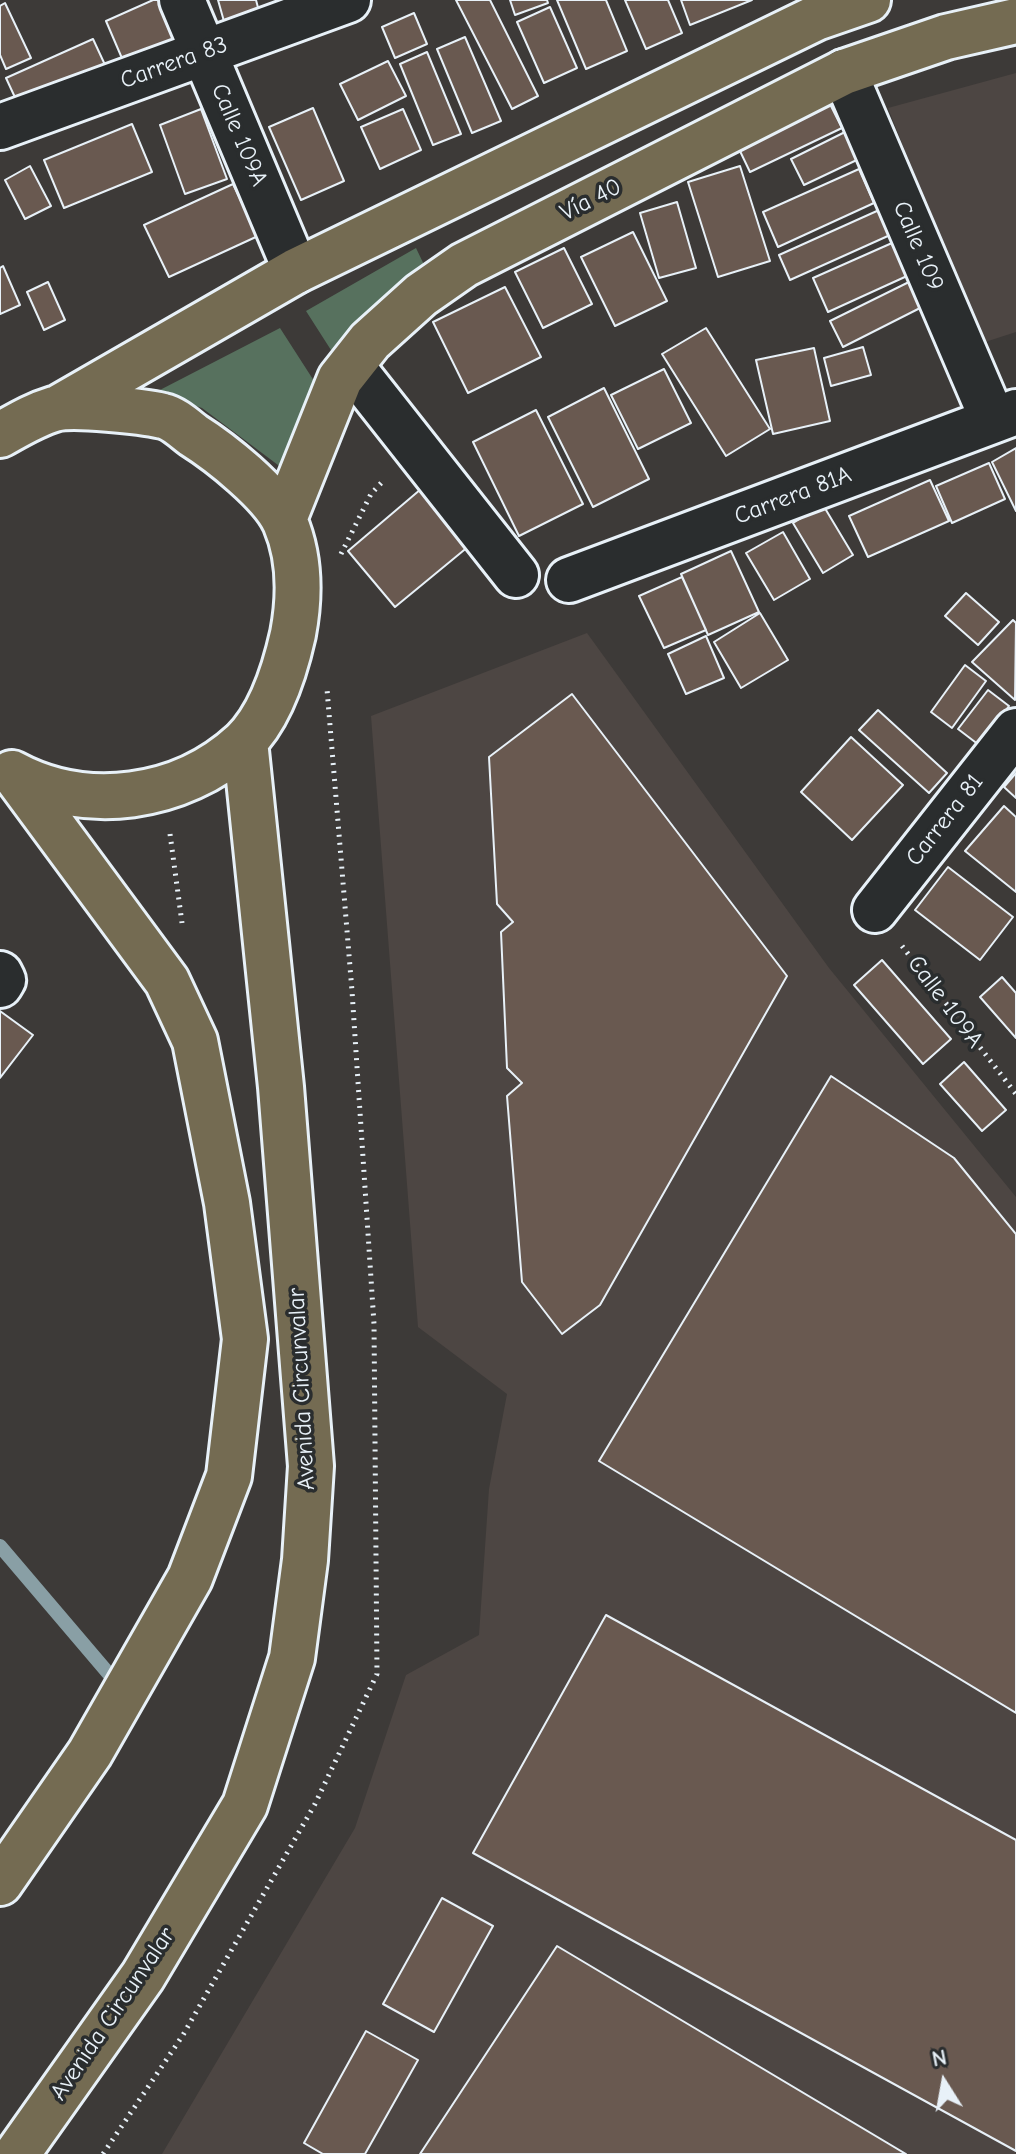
<!DOCTYPE html>
<meta charset="utf-8">
<style>
body{margin:0}
#map{position:relative;width:1016px;height:2154px;overflow:hidden;background:#3d3a38;font-family:"Comic Neue",sans-serif}
canvas{display:block}
.north{position:absolute;left:904px;top:2042px;width:80px;height:80px;-webkit-text-stroke:6px #2a2d2e;paint-order:stroke;rotate:349deg;font-size:22px;font-weight:700;line-height:32px;text-align:center;color:#e8f1f8}
.north::after{content:'';display:block;margin:auto;width:28px;height:36px;background:#e8f1f8;clip-path:polygon(50% 0,100% 100%,50% 72%,0 100%)}
</style>
<div id="map">
<canvas width="1016" height="2154"></canvas>
<div class="north">N</div>
</div>
<script>
const context = document.querySelector('canvas').getContext('2d');
context.lineJoin = 'round';
function fillPath(path, color) {
  context.fillStyle = color;
  context.fill(path, 'evenodd');
}
function trace(path, color, width, dash) {
  context.strokeStyle = color;
  context.lineWidth = width;
  context.lineCap = dash ? 'butt' : 'round';
  context.setLineDash(dash || []);
  context.stroke(path);
}
function drawText(font, color, halo, rows, align = 'center') {
  context.font = font + ' "Comic Neue",sans-serif';
  context.lineWidth = 7;
  context.setLineDash([]);
  context.textBaseline = 'middle';
  context.strokeStyle = halo;
  context.fillStyle = color;
  for (const [text, x, y, turn = 0] of rows) {
    context.save();
    context.translate(x, y);
    context.rotate((+turn || 0) * Math.PI / 180);
    context.textAlign = isNaN(turn) ? turn : align;
    if (halo) context.strokeText(text, 0, 0);
    context.fillText(text, 0, 0);
    context.restore();
  }
}
const built = new Path2D(`
 M1016,73V332L982,343L888,108Z
 M587,633L829,968L1016,1197V2154H162L355,1828L406,1675L479,1635L489,1489L507,1394L418,1327L371,716Z`);
const green = new Path2D(`
 M416,248L428,273L338,361L306,311Z
 M280,328L316,384L282,468L202,408L156,392Z`);
const stream = new Path2D(`
 M0,1546L120,1687`);
const building = new Path2D(`
 M153,0H161L179,38L124,63L106,21Z
 M218,0H256L260,15L225,25Z
 M456,0H490L538,96L512,109Z
 M510,0H547L548,3L515,15Z
 M557,0H606L627,51L586,69Z
 M625,0H668L682,33L646,49Z
 M681,0H752L690,25Z
 M5,3L31,58L6,69L0,55V6Z
 M550,7L577,68L544,83L517,22Z
 M414,13L427,44L395,58L382,27Z
 M465,37L501,121L472,133L437,49Z
 M93,39L106,67L19,106L6,78Z
 M427,52L461,134L433,145L400,64Z
 M388,61L406,96L358,120L340,84Z
 M830,104L842,128L750,172L739,149Z
 M313,108L344,181L301,200L269,127Z
 M201,109L227,179L185,194L160,125Z
 M403,109L421,150L380,169L361,127Z
 M132,124L152,172L64,208L44,160Z
 M847,131L861,158L804,185L791,159Z
 M30,166L51,206L25,219L5,180Z
 M740,166L770,261L718,277L688,182Z
 M859,169L874,203L778,247L763,212Z
 M233,184L258,236L169,277L144,225Z
 M677,202L696,268L659,278L640,213Z
 M888,206L899,231L790,280L779,255Z
 M633,232L667,301L615,326L581,257Z
 M892,243L907,276L828,312L813,278Z
 M564,248L592,304L543,328L515,272Z
 M3,266L20,305L0,314V268Z
 M913,280L926,305L843,347L830,321Z
 M48,282L65,320L44,330L27,292Z
 M505,287L541,357L468,393L433,322Z
 M706,328L770,429L726,456L662,354Z
 M863,347L871,375L831,386L824,358Z
 M814,348L830,421L773,434L756,360Z
 M664,369L691,423L638,449L611,395Z
 M604,388L649,479L593,507L548,417Z
 M536,410L583,504L519,536L473,442Z
 M1016,448V511L992,462Z
 M989,463L1005,499L952,523L936,486Z
 M930,480L949,521L868,557L849,516Z
 M421,489L469,546L395,607L348,551Z
 M823,505L853,555L823,573L793,523Z
 M783,532L810,579L774,600L746,553Z
 M731,551L759,612L708,635L681,574Z
 M682,577L706,630L664,648L639,596Z
 M966,593L999,622L978,645L945,616Z
 M760,613L788,660L741,688L714,642Z
 M1013,620L1016,623L1015,700L972,662Z
 M706,636L724,678L686,694L668,654Z
 M965,665L986,681L952,728L931,712Z
 M988,690L1009,706L979,745L958,729Z
 M572,694L787,976L600,1305L562,1334L522,1282L507,1096L522,1083L507,1068L501,932L513,922L497,904L489,757Z
 M878,710L947,773L929,793L859,730Z
 M851,737L903,785L852,840L801,792Z
 M1016,773V798L1004,787Z
 M1004,806L1016,817V892L965,851Z
 M948,867L1013,917L980,960L915,910Z
 M882,960L951,1039L923,1064L854,985Z
 M1002,977L1016,993V1038L980,997Z
 M0,1011L33,1035L0,1078Z
 M964,1062L1006,1110L982,1131L940,1084Z
 M831,1076L954,1158L1016,1234V1713L599,1461Z
 M606,1615L1016,1840V2151L473,1853Z
 M442,1898L493,1926L434,2032L383,2004Z
 M557,1946L906,2154H420Z
 M366,2031L418,2060L365,2154H323L304,2143Z`);
const path = new Path2D(`
 M341,554L371,494L384,480
 M170,834L182,923
 M902,946L1016,1094
 M103,2154L183,2035L315,1804L377,1674L374,1324L352,991L327,689`);
const minor = new Path2D(`
 M182,0L296,271
 M844,72L993,420
 M0,127L348,0
 M352,367L516,575
 M569,580L1016,412
 M875,910L1016,731
 M0,974L3,980L0,985`);
const highway = new Path2D(`
 M58,408L296,271L816,18L868,0
 M0,435C18,425 34,415 54,409C73,404 142,411 163,416C173,418 184,428 193,435C220,452 272,493 285,522C300,557 300,597 293,634C285,670 270,717 243,743C181,800 86,813 12,773
 M284,519L340,379L370,341L421,295L464,265L844,72L946,37L1016,21
 M0,1883L90,1753L190,1578L229,1476L245,1339L227,1203L195,1041L167,981L15,775
 M17,2154L143,1976L245,1805L292,1658L305,1560L311,1466L281,1087L245,741`);
const streetNames = [
 ["Carrera 83",174,63,-20],
 ["Calle 109A",239,135,67],
 ["Vía 40",591,200,-27],
 ["Calle 109",918,246,67],
 ["Carrera 81A",793,496,-21],
 ["Carrera 81",945,820,-52],
 ["Calle 109A",945,1002,53],
 ["Avenida Circunvalar",302,1389,-93],
 ["Avenida Circunvalar",113,2014,-56]
];
fillPath(built, '#4d4643');
fillPath(green, '#57715e');
trace(stream, '#899fa5', 14);
fillPath(building, '#695950');
trace(building, '#e8f1f8', 2);
trace(minor, '#e8f1f8', 50);
trace(highway, '#e8f1f8', 50);
trace(path, '#e8f1f8', 5, [2, 6]);
trace(minor, '#2a2d2e', 44);
trace(highway, '#746b52', 44);
drawText('24px', '#e8f1f8', '#2a2d2e', streetNames);
</script>
